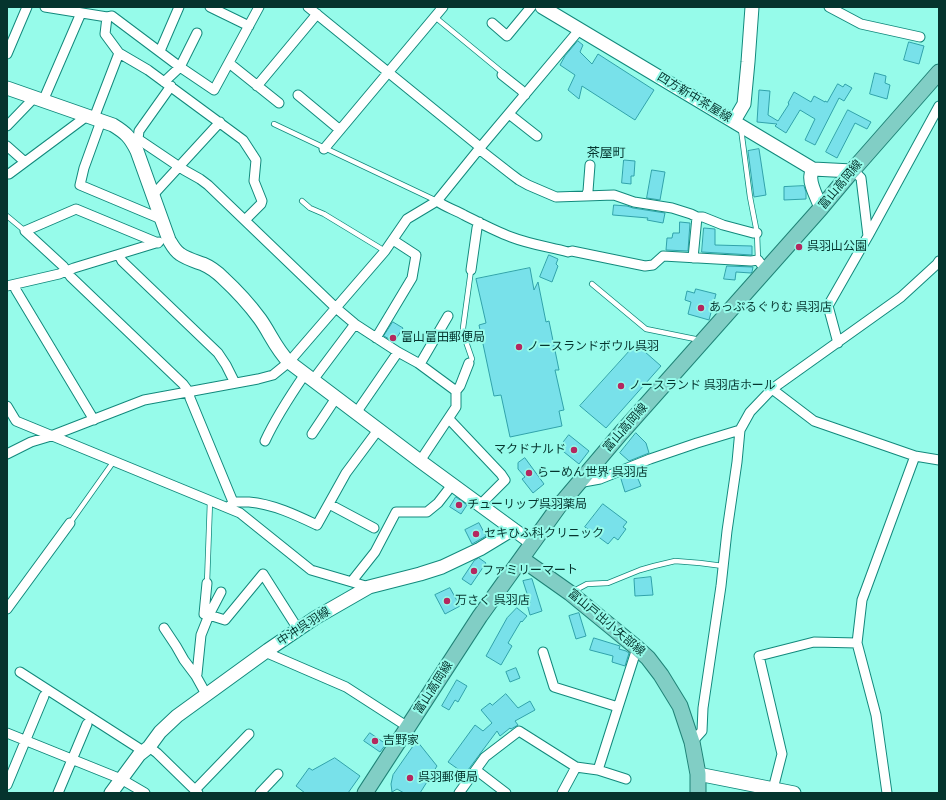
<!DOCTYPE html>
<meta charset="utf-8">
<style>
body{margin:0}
#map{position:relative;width:946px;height:800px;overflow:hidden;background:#96fbea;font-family:"Roboto Condensed",sans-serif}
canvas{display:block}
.frame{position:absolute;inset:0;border:8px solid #05342e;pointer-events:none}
</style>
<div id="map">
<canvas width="946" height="800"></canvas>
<div class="frame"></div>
</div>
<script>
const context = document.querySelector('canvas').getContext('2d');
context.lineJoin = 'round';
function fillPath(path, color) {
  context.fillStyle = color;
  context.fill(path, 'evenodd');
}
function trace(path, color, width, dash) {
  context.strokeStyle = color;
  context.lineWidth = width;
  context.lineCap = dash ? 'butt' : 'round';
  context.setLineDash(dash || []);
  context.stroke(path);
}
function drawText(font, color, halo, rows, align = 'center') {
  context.font = font + ' "Roboto Condensed","Noto Sans JP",sans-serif';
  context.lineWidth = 4;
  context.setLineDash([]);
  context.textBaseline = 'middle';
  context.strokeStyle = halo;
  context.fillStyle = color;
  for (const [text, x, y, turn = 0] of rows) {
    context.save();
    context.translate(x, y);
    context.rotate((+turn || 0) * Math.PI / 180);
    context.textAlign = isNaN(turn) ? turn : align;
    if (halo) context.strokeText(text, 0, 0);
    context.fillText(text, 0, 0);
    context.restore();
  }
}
const building = new Path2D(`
 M578,41L583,45L580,52L592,64L598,54L654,90L635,120L582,86L579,99L568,90L575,75L560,65L565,56Z
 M909,42L924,46L919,64L904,60Z
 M875,73L886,76L885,83L890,85L887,99L870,94Z
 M838,84L843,87L845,84L852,88L844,101L839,98L815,145L805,140L815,119L800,110L786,133L775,126L777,124L757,122L759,90L770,91L768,115L778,121L789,104L788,103L794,92L811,102L814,96L825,102V101L827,102Z
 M848,110L871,122L867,129L855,123L837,158L826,152Z
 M759,149L766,195L754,197L748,151Z
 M624,160L635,161L634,176H631V184L622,183Z
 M652,170L665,172L660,200L647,198Z
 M804,186L806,192V199L784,200V187Z
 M614,205L627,206L633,208L665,213L663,223L647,220L648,218L613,215Z
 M680,222L690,223L688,251L666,250L667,238H672L673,233H679Z
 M704,228L715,229V245L752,246V255L702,252Z
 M549,255L558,259L556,264L558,266L552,282L540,277Z
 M727,266L753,267L752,272L751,273L736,272L735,280L724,279Z
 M530,268L534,290L538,282L546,322L549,321L559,370H555L564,410L559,411L562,426L510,437L501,395L494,396L479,325L486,323L476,279Z
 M696,289L716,294L709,320L688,314L691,302L685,300L687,291L694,293Z
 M393,322L403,328L394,342L384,336Z
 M636,344L661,366L606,428L580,406Z
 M636,433L646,443L649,453L629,461L620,453Z
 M569,435L589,451L579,464L559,448Z
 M525,458L544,484L533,493L522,479L525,477L518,469V463Z
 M636,474L641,486L625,492L621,479Z
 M456,497L467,505L461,514L450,507Z
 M603,504L627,522L623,527L626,529L618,540L614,537L608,544L585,527Z
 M479,523L486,536L472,544L465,530Z
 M479,558L486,563L471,585L462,579L474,561Z
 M651,577L653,595L635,596L634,579Z
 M532,579L542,611L530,615L527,604L530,603L523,581Z
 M450,588L460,606L445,614L435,595Z
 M517,608L527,616L522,622L521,621L508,643L512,646L501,665L486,656L507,618Z
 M579,613L586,636L576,639L569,616Z
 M594,638L620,646L619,649L626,651L629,653L625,666L612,662L613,656L590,650Z
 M516,668L520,678L510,682L506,672Z
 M457,680L467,686L458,702L455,700L449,710L442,706Z
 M506,694L518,708L530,701L535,710L515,721L518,725L511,729L510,728L500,736L497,731L465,774L448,762L475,725L483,731L492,723L481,710L490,703L492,705Z
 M370,733L386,744L380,752L364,741Z
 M417,741L437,766L420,793H404L397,789L392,792L391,784L393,775Z
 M335,758L360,776L348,793H305L296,786L309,768L312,770Z`);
const lane = new Path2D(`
 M435,17L503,73L502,75
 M274,124L437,201
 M741,129L750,197L757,233L758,260
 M302,201L310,208L324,214L385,251
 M7,216L25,231
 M592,284L646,329L700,340
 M469,363L472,359L464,336L463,328L471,270
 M70,523L114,461
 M207,583L210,501
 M572,592L587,584L608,583L640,570L654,566L675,561L700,563L723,566`);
const street = new Path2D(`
 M45,7L107,17L112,16L180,67L214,90L259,7
 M210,7L249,26
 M308,7L480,147
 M829,7L861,24L920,37
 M107,17L105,34L119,53L148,70L243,140L256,160L254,181L262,201L261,204L245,220
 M492,23L507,36L531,7
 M160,51L179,7
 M7,54L27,7
 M229,63L279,103
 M502,75L521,90L525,95
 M164,82L180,67L197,33
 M257,86L317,14
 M298,95L340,130
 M43,101L81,13
 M509,114L537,136
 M94,118L119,53
 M101,121L84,168L80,185L161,219
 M7,126L34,98
 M130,138L138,139L184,170L200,179L208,185L336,308L355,324L398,352L418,363L456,391V407L420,461
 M138,139L139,131L171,86
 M7,146L25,162
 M324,149L443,7
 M479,149L511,174L519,180L528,185L556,197L614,195L634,202L672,208L691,214L697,217H703L723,225L753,233H757
 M9,174L87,116
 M153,195L220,122
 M586,196L588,191L590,165
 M437,201C445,207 455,210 464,215C480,223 495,231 511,237C529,244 549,247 568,252L572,251L645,266L653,265L663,256L751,261L758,260L761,264L768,269
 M868,236L939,106
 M158,243L76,209L25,231L63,266L71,277L183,384L189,392L190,398L233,502
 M119,255L122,261L218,353L226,365L235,383
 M693,258L697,217
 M471,270L477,228L479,222
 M14,285L16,290L94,420
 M7,286L59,274L74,268L159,242
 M376,338L412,278L416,255L393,240
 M838,343L828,306L868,236L861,178L856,173L852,171
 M420,364L448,316
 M313,380L355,324
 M772,389L814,421L915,456L939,460
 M456,391L460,386L469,363
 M7,406L16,421L240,513L311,570L369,587
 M356,413L398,352
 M449,419L501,474L505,480L480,505
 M312,434L336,398
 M265,441C276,417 290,396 305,374
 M7,454L31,442L51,436L144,400L258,379L273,375L289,362L385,251L407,219L437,201L479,149L580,29
 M578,483L600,479L650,459L697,443L740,430
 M329,504L374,528
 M230,506L233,502C238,502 244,502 249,502C273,504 296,515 317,525L346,473L378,430
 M352,581L375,552L396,512H427L438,503L452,485
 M221,592L209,615L225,620L263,574L298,629
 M7,609L70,523
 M164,628L176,646L184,660L196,676L206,694
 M265,652L346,687L408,727
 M543,652L554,687L618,707
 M20,672L143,751
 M196,676L197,674L201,635L209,615L204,614L207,583
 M7,733L121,779L145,793
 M692,742L702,731L703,708L721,586L727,531L737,462L740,430L750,412L772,389L901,297L937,264L939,261
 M149,747L157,753L198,793
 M476,770L506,793
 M598,770L637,648
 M7,785L44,696
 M773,789L782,754L759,656L814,642L857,643
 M195,790L249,734
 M58,793L87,724
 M260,793L278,774
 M459,793L485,757L519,731L576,767L598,770L626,779
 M562,793L576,767
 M887,793L876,715L857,643L862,600L915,456`);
const secondary = new Path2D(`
 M542,7L813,169L852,171
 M7,88L113,125C126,133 130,137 137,151L169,240C172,245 175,251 180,254C187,259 195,261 203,264C210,267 217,272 223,278C236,290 249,304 260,319C270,333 276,349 289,362L420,461L532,543
 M734,121L744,104L748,62L752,7
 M813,169C812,170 811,174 811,175C809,184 818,199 821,208
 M698,774L794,793
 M111,793L139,755L149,747L160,732L177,716L268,650L315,618L369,587L420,574L442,567L480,549L513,529`);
const primary = new Path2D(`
 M522,559L570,593L637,648L648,658L661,675L680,706L692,742L698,774V793
 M365,793L480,616L559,506L621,433L821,208L852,171L939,72`);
const markers = [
 [799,247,4,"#b4275f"],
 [701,308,4,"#b4275f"],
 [393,338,4,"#b4275f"],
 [519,347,4,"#b4275f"],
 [621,386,4,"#b4275f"],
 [574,450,4,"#b4275f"],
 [529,473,4,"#b4275f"],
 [459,505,4,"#b4275f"],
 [476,534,4,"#b4275f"],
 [474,571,4,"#b4275f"],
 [447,601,4,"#b4275f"],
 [375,741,4,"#b4275f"],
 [410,778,4,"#b4275f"]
];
const streetNames = [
 ["四方新中茶屋線",694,98,31],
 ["富山高岡線",841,185,-50],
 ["富山高岡線",626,428,-49],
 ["富山戸出小矢部線",606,623,40],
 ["中沖呉羽線",304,627,-33],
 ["富山高岡線",434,688,-57]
];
const poiNames = [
 ["呉羽山公園",807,247],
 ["あっぷるぐりむ 呉羽店",709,308],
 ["富山富田郵便局",401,338],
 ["ノースランドボウル呉羽",527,347],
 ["ノースランド 呉羽店ホール",629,386],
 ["マクドナルド",566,450,"right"],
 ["らーめん世界 呉羽店",537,473],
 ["チューリップ呉羽薬局",467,505],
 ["セキひふ科クリニック",484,534],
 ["ファミリーマート",482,571],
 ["万さく 呉羽店",455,601],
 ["吉野家",383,741],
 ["呉羽郵便局",418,778]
];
const neighbourhoodNames = [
 ["茶屋町",606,154]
];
fillPath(building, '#78e1ea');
trace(building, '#31a2aa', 1);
trace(lane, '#12897c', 6);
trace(street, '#12897c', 11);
trace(secondary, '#12897c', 15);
trace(primary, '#1f8377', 17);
trace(lane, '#fff', 4.5);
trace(street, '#fff', 9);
trace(secondary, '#fff', 13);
trace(primary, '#81cec5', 15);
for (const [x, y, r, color] of markers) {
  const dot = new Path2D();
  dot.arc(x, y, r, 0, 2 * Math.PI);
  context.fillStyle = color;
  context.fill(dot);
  trace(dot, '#96fbea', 1.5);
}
drawText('12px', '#05342e', '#96fbea', streetNames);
drawText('12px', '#05342e', '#96fbea', poiNames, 'left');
drawText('13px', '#05342e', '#96fbea', neighbourhoodNames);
</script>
